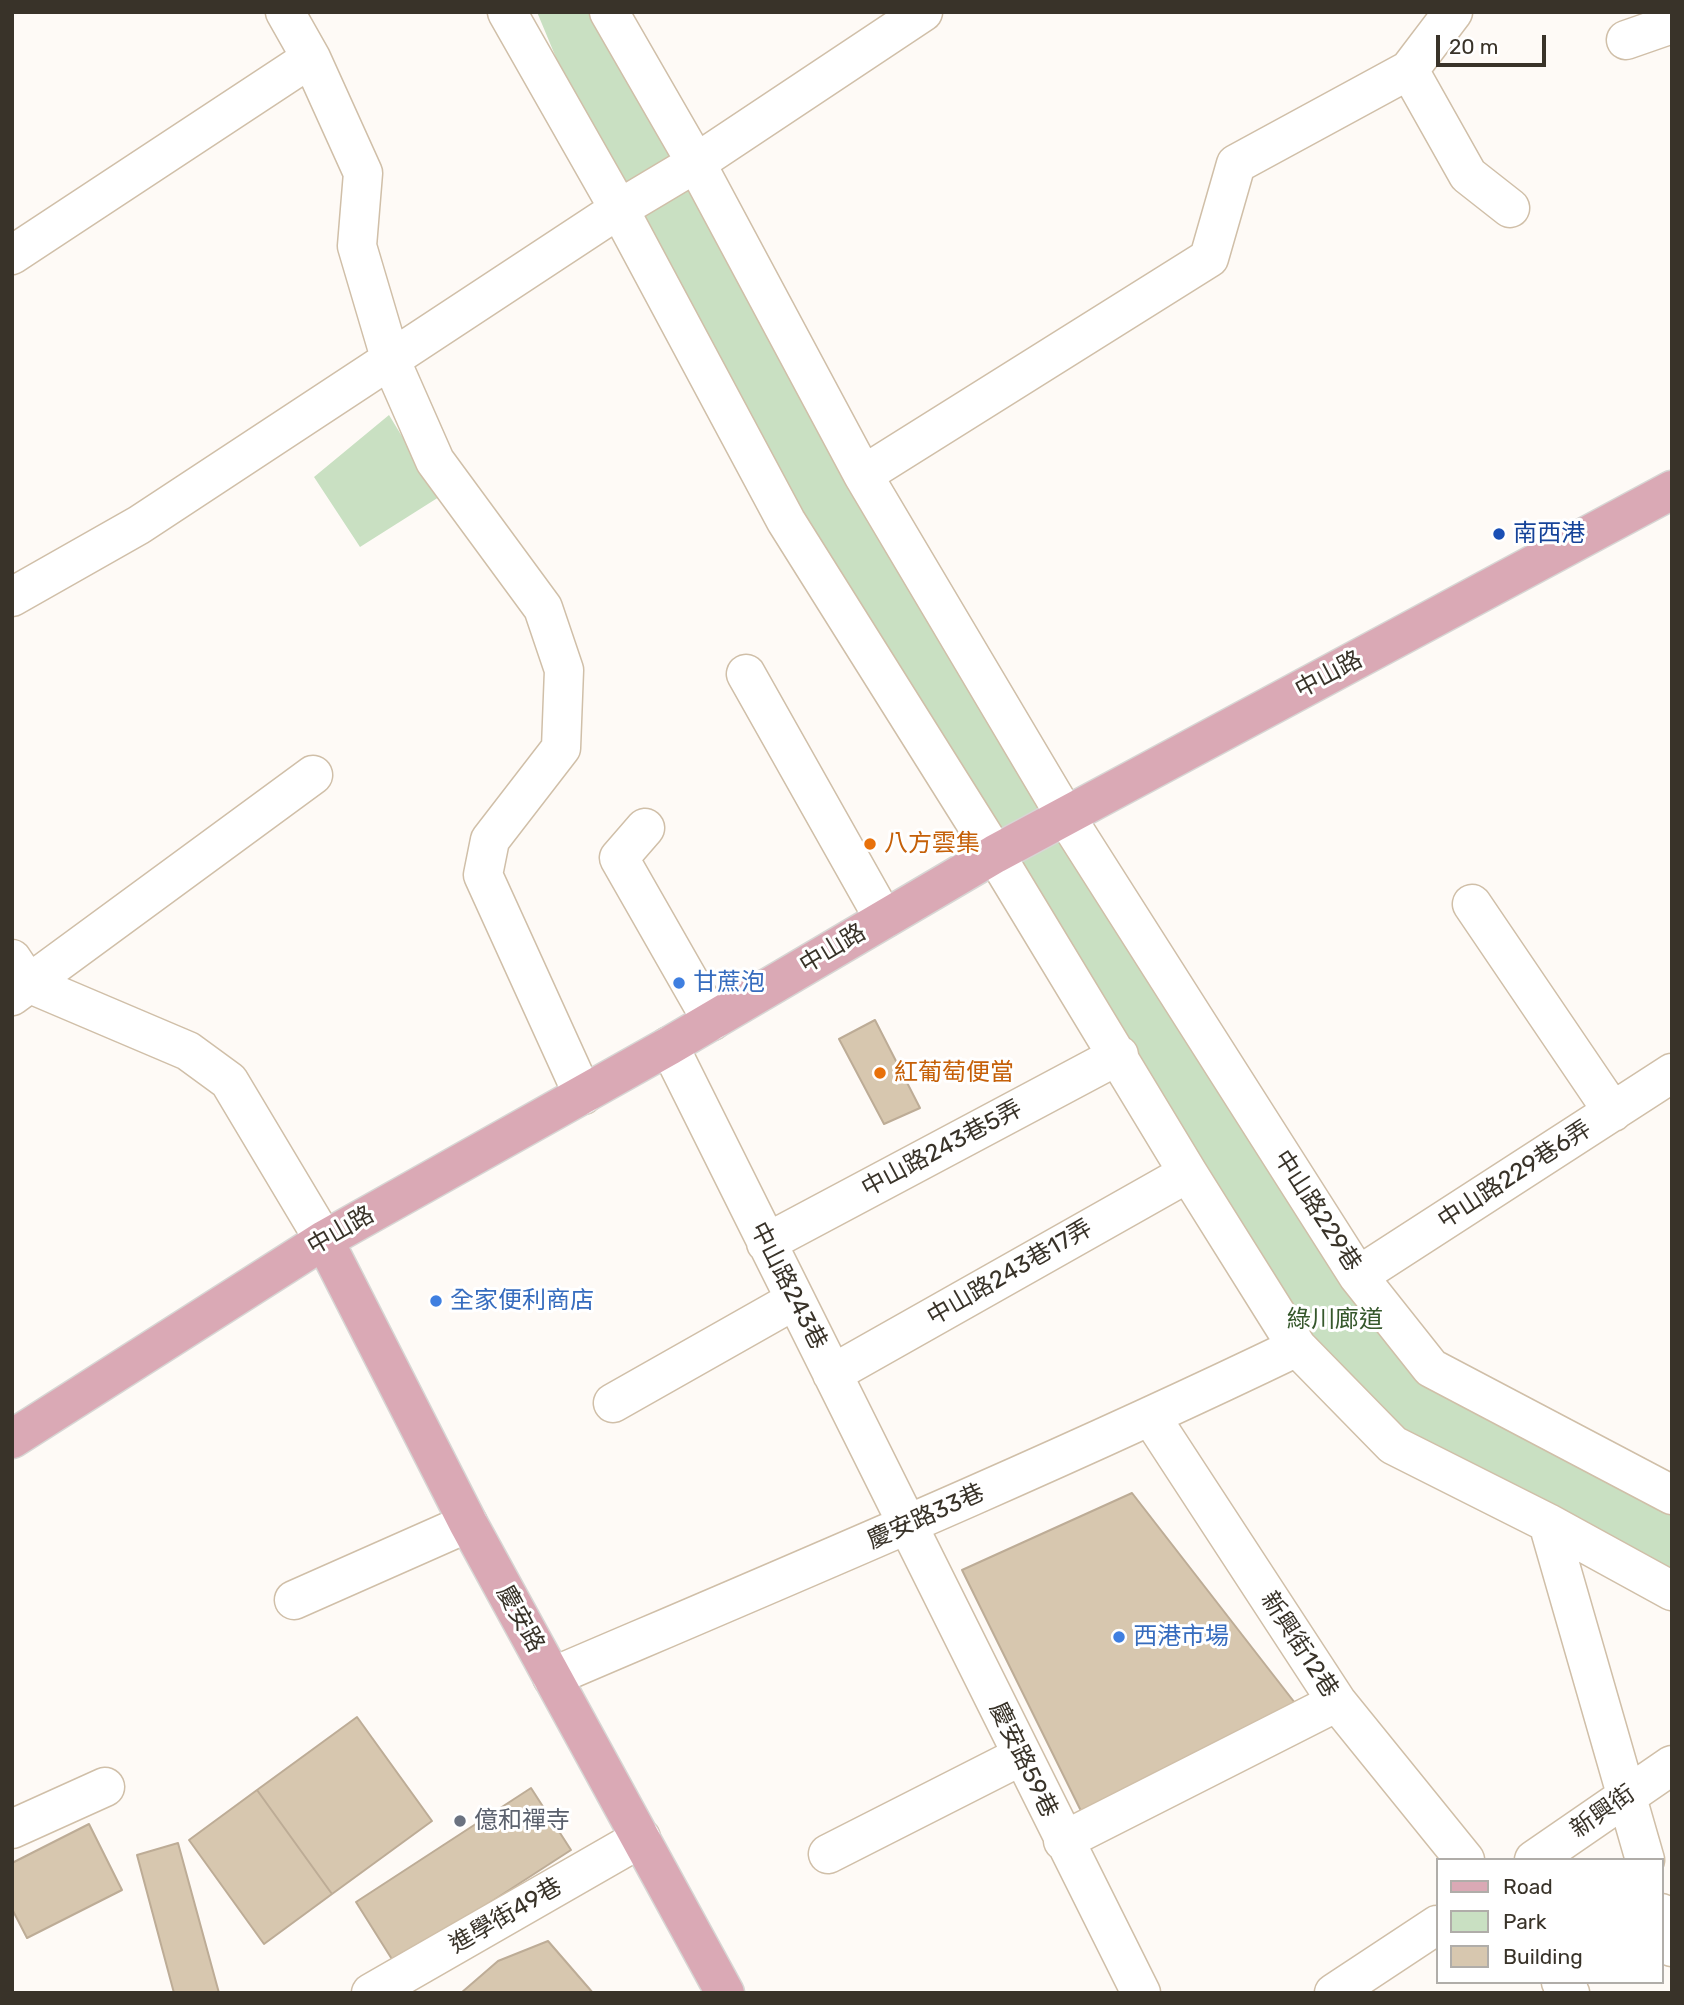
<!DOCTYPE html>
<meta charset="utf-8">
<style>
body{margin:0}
#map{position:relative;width:1684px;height:2005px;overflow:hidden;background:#fefaf6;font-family:Rubik,sans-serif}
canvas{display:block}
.frame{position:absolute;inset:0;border:14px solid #393329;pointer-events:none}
.legend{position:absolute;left:1436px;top:1858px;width:228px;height:126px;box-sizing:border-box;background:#fff;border:2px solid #b0ada9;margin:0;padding:9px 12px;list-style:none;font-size:21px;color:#393329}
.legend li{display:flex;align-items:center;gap:14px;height:35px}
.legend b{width:35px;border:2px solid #b0ada9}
.scale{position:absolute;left:1436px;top:35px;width:110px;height:32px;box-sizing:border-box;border:4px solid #393329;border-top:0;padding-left:9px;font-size:21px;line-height:24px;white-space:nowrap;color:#393329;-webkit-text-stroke:5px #fff;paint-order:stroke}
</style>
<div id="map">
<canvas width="1684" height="2005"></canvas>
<div class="frame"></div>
<ul class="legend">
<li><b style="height:9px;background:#daa9b5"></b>Road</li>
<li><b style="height:19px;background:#c9e0c2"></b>Park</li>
<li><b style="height:19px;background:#d7c7af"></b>Building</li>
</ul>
<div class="scale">20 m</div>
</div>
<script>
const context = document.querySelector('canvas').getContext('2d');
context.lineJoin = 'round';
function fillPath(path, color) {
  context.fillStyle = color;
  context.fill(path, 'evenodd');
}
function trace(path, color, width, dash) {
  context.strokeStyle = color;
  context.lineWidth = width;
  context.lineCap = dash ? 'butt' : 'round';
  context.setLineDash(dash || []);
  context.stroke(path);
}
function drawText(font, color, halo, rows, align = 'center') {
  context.font = font + ' Rubik,"Noto Sans TC",sans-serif';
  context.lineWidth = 6;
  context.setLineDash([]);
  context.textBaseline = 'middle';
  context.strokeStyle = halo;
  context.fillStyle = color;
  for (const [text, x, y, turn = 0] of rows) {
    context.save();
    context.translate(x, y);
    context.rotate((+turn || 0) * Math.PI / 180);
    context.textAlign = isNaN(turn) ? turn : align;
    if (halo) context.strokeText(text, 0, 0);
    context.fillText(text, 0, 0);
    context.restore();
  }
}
const green = new Path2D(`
 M537,12H626L863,475L1431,1368L1672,1495V1591L1393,1445L1297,1347L619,209Z
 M389,415L439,497L360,547L314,477Z`);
const building = new Path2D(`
 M875,1020L920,1108L884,1124L839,1039Z
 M1132,1493L1295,1703L1084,1817L962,1570Z
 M357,1717L432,1821L332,1894L257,1790Z
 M531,1788L571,1850L395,1964L356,1902Z
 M257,1790L332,1894L264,1944L189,1840Z
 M89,1824L122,1890L27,1938L12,1909V1863Z
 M178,1843L219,1993H174L137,1855Z
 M548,1941L593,1993H461L498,1961Z`);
const minor = new Path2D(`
 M285,12L311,58L363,173L357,246L391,361L435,461L543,608L564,670L561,748L490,840L483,875L583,1095
 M507,12L619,209L786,521L995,854L1188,1173L1297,1347L1393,1445L1548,1523L1672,1591
 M609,12L696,163L863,475L1066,817L1358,1276L1431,1368L1672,1495
 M1626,40L1672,24
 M1409,70L1468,175L1510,208
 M12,255L311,58
 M863,475L1209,258L1236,164L1409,70L1453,12
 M12,597L139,525L619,209L696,163L923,12
 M746,674L884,919
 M645,828L619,858L712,1021
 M1472,904L1613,1112
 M12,959L28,983L188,1051L229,1081L324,1240
 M12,996L313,775
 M669,1046L1141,1993
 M766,1243L1119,1055
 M1358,1276L1672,1073
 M832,1374L1188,1173
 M613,1403L795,1300
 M1151,1417L1337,1702L1465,1860
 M1548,1523L1645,1860
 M294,1600L468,1523
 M552,1677C802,1570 1052,1465 1297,1347
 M12,1829L105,1787
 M1063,1841L1337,1702
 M828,1854L1021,1756
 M1534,1860L1672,1765
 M1661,1913L1672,1947
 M1561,1982L1570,1993
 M371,1993L641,1838
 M1334,1993L1437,1925`);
const major = new Path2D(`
 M324,1240L468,1523L725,1993
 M12,1439L324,1240L669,1046L995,854L1672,490`);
const markers = [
 [1499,534,7,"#1a4fb4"],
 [870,844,7,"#e8710a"],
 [679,983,7,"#3f7fe0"],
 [880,1073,7,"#e8710a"],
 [436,1301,7,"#3f7fe0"],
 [1119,1637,7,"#3f7fe0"],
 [460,1821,7,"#6b7280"]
];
const transitNames = [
 ["南西港",1513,534]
];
const streetNames = [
 ["中山路",1329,675,-28],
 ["中山路",833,949,-31],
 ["中山路243巷5弄",942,1149,-28],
 ["中山路229巷6弄",1515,1175,-33],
 ["中山路229巷",1317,1211,57],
 ["中山路",341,1231,-30],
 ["中山路243巷17弄",1010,1273,-30],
 ["中山路243巷",788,1286,63],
 ["慶安路33巷",926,1517,-24],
 ["慶安路",520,1619,61],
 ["新興街12巷",1299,1645,57],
 ["慶安路59巷",1023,1760,64],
 ["新興街",1603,1812,-35],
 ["進學街49巷",506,1916,-30]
];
const foodNames = [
 ["八方雲集",884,844],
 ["紅葡萄便當",894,1073]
];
const shopNames = [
 ["甘蔗泡",693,983],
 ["全家便利商店",450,1301],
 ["西港市場",1133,1637]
];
const parkNames = [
 ["綠川廊道",1335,1320]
];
const worshipNames = [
 ["億和禪寺",474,1821]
];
fillPath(green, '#c9e0c2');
fillPath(building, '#d7c7af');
trace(building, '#bdac96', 2);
trace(minor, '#d0bfa8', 41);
trace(major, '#d7d6d4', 41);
trace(minor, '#fff', 38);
trace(major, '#daa9b5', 38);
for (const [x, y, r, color] of markers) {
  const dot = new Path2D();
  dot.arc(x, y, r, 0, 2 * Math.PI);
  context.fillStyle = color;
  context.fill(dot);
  trace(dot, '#fff', 2.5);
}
drawText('24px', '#164399', '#fff', transitNames, 'left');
drawText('24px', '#393329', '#fff', streetNames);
drawText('24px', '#c56008', '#fff', foodNames, 'left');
drawText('24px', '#366cbe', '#fff', shopNames, 'left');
drawText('24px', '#36582c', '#fff', parkNames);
drawText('24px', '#5b616d', '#fff', worshipNames, 'left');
</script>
